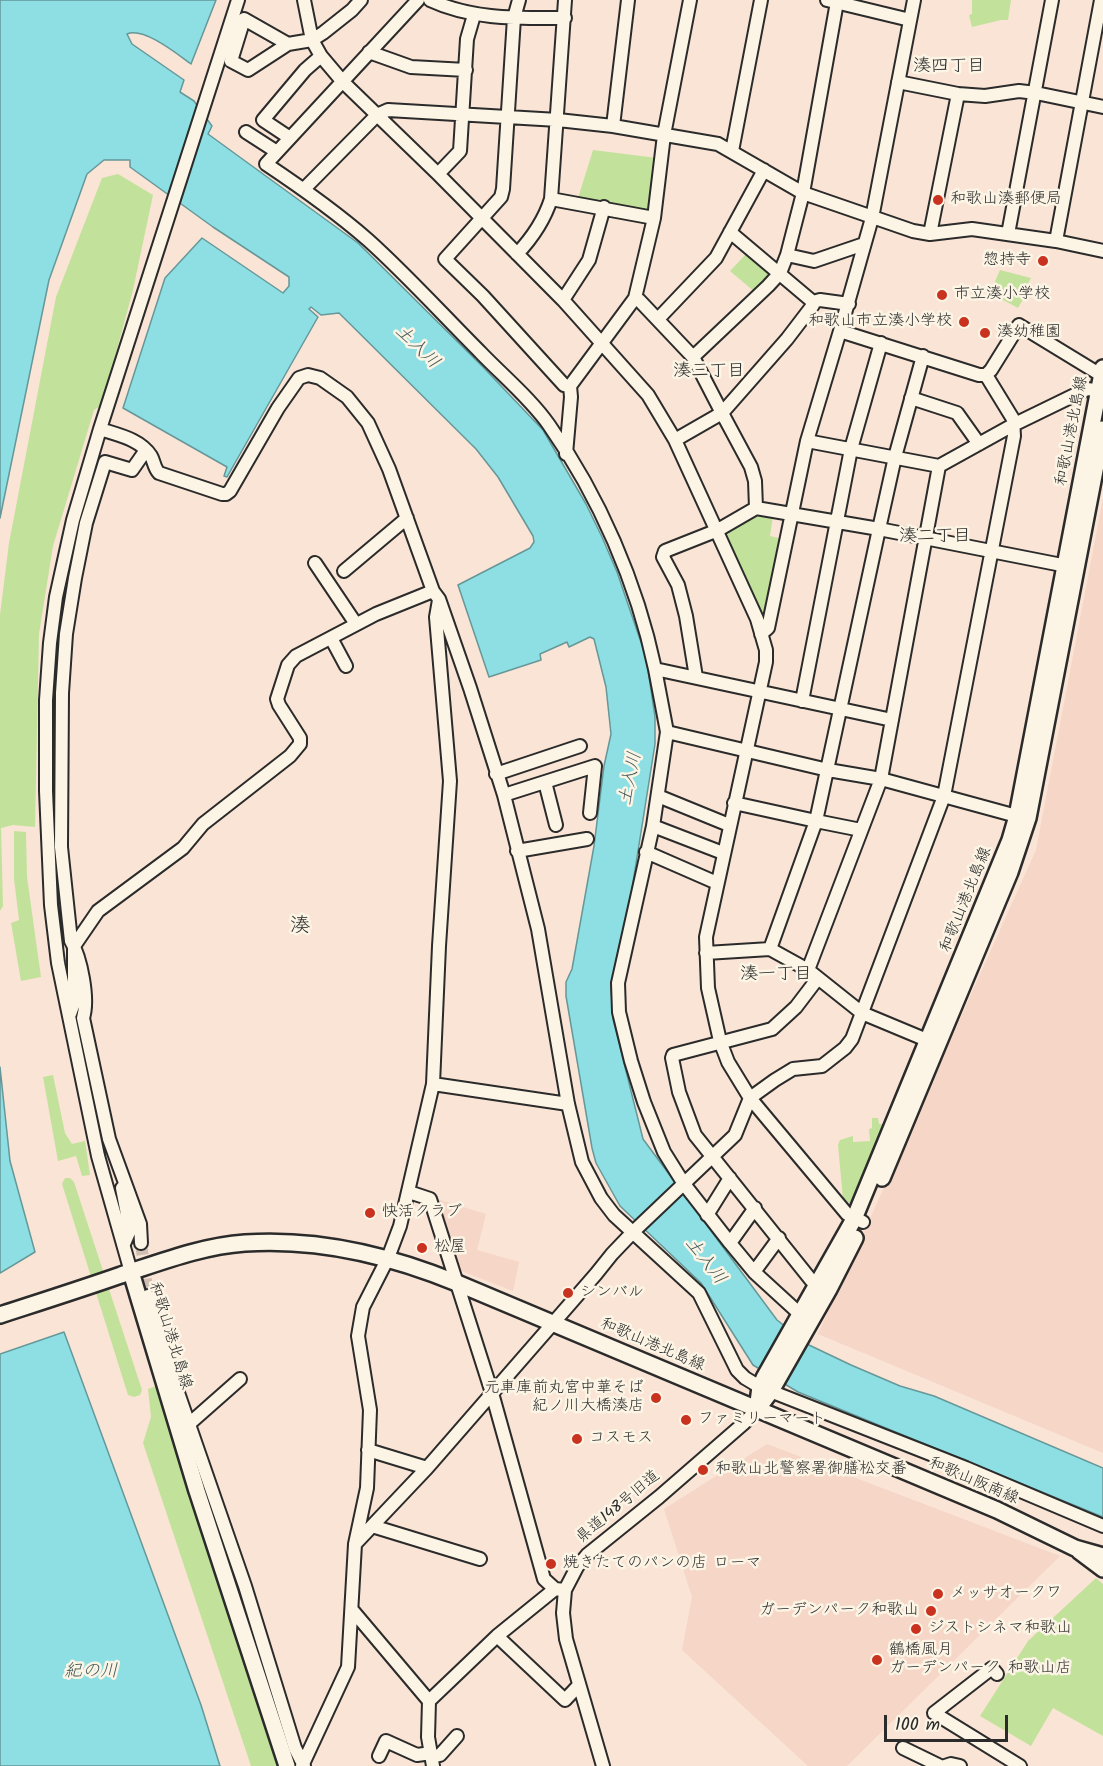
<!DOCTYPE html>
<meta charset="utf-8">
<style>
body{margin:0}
#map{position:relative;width:1103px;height:1766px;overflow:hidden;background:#fae4d5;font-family:Kalam,sans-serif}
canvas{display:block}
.scale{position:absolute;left:884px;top:1715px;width:124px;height:27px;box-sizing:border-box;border:3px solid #2b2b2b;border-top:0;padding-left:8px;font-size:18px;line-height:21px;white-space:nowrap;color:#2b2b2b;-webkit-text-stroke:4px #fcf5e5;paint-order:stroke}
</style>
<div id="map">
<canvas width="1103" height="1766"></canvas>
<div class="scale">100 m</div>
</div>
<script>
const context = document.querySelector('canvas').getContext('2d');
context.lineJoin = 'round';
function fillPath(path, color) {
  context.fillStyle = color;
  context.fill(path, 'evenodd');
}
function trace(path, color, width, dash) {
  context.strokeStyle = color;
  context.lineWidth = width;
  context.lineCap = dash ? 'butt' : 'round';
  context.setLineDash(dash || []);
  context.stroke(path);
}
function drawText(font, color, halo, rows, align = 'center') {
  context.font = font + ' Kalam,"Klee One",sans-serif';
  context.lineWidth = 5;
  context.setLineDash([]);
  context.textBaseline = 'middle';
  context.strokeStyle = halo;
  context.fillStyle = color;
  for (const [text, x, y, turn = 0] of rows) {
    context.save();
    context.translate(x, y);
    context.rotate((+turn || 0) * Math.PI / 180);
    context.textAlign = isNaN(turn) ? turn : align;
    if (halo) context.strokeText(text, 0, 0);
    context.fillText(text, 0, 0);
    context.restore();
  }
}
const built = new Path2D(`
 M1103,498V1453L818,1334L1036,850Z
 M434,1198L486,1214L477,1250L519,1262L513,1291L459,1270Z
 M767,1444L1060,1556L847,1766H808L682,1650L692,1597L664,1509Z`);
const green = new Path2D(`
 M972,0H1011L1008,20H1001L972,27L969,15L972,14Z
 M593,150L657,158L650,210L648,212L578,198Z
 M118,174L153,195L133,290L102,405L94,410L53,546L39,634L35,827L13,825L1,828L3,906L0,911V615L9,543L56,297L102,178Z
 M748,252L773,272L756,293L730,271Z
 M1000,270L1031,278L1025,289L1028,291L1018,308L990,293Z
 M756,514L773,516L770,536L783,539L766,619H763L723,529Z
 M14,831L26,832L27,877L41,977L21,981L11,923L19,920L14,879Z
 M53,1075L65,1133L72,1144L85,1141L90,1175L82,1176L76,1156L58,1161L43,1077Z
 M872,1118H878L879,1124H884L851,1204L843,1199L838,1145L840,1140L853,1136V1142L870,1141L869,1129L872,1128Z
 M65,1178H70L74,1182L142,1390L140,1395L134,1397L128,1395L62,1184Z
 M156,1386L278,1766H251L143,1443L151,1417L148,1389Z
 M1096,1578L1103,1584V1736L1053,1708L1031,1746L980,1716L1028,1641Z`);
const water = new Path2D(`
 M0,0H216L191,64C177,54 144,27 127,34L132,44L184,80L180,92L194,101L212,126L208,134L358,243L483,367L543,430L586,504L602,537L617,572L646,657L655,717V744L631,895L611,988L613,1019L643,1139L777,1320L809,1345L851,1365L900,1386L934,1396L1103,1468V1517L798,1392L753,1365L701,1283L620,1206L596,1163L592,1148L566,996V982L572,969L594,846L604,766L611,734L606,687L594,639L590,637L569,647L567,642L540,654L541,660L489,677L458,585L530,548L534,542L533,536L498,477L476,449L339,313L321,315L311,307L309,309L318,317L227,477L224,476L227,467L123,408L165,278L202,238L283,293L289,286V277L213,227L130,167V160H104L87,174L49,280L0,518Z
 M0,1067L10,1161L35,1252L0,1273Z
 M64,1332L201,1705L220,1766H0V1354Z`);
const minorTunnel = new Path2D(`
 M141,1243L148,1296`);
const minor = new Path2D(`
 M304,0L312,40L321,56L343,82L438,174L563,300L648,395L675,440L757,619L766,650V662L706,937L708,988L720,1041L728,1062L750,1098L847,1214L863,1222
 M418,0L266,164C302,188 336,212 368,240C407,275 443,315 480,352C502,375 531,399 549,425C599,496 637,583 655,669
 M430,0C473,20 519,18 565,18
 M519,0L514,18L503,189L501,197L445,259L483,296L564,385L570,386L635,298L639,300L693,357L722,413L787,339L813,305V302L730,232
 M827,0L910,20
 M288,44L244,19L231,61L248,70L288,44L312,40L323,33L352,10L361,0
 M369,52L411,67L466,70
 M898,82L958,94L985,96L1019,91L1036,93L1103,107
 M613,126L628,0
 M246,132L277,152
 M290,138L263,120L305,70L321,56
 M732,151L761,0
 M438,174L460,151L467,39L474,15
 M304,189L377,115L388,110L558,120L613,126L718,144L803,193L913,231L930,234L972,229L1056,241L1103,251
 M551,199L654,218L635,298
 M654,218L664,135L690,0
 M930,234L958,94
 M1008,234L1052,0
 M1056,241L1101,0
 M517,254C533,237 544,221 551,199L565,0
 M787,255L803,193L837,2
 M563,300L589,260L604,207
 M813,302L820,300L849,304
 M658,319L716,258L764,170
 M693,357L768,286L780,273L787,255L814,261L864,244
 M986,375L991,370L1019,325L1096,372L1103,374
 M911,398L957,413L979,444
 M100,429C118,435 140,439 151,456C154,461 154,468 159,473L222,494H226L230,491L278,408L299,378L308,375L320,378L347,397L368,423L389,469L433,591L439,599L470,688L504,795L538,929L568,1104L582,1162L601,1198L614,1215L699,1293L737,1370L745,1378L760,1387L966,1468L1103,1526
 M675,440L722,413L751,467L755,481L756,508
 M807,441L939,466L1013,425L1087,389L1103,391
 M566,454L571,397L570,386
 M315,563L356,624
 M344,571L407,518
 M761,634L768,628L807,441L840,331L872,218L914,0
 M331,638L346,666
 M696,677L686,616L678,585L663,557L665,551L718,530L756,508L879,529L1072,567
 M802,701L851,449L881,343
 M667,732L828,770L881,779L1024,818
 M496,774L580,746
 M545,782L556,825
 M504,795L595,766L590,813
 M658,796L729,825
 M734,803L816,821L770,949
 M653,826L723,853
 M861,830L816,821L879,529L895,457L923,356
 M517,851L587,839
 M646,852L717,883
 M706,953L770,949L808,970L862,1013L934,1043
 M808,970L881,779L939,466
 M818,978L796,1007L772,1029L673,1055L672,1058L679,1092L695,1135L811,1280L818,1285
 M70,1014L74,1003V946L98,911L183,848L203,824L290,756L300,744V738L279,705L277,699L288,665L296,656L376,614L433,591
 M433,1084L568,1104
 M122,1188L130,1230L124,1244
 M409,1192L430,1199L492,1393L544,1579L555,1589L565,1590
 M707,1215L730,1178
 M141,1243L140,1224L109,1139L83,1018C89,999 81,958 71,941L61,847L62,693L66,634L75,578L86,523L105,462L132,470L146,450
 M730,1243L755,1208
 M131,1272L98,1156L58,963L51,905L46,791V700L50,643L56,597L73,520L100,429L238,0
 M754,1272L779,1238
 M148,1296L160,1314
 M141,1305L152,1312L166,1358L245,1586L295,1748L304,1766
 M801,1315L754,1272L730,1243L684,1184L664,1152L644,1102L631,1061L619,1012L618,983L653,826L667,732L655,669L892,720
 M189,1424L240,1379
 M368,1450L427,1468
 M372,1526L480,1559
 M355,1544L427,1468L596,1274L612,1254L633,1232L735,1135L750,1098L775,1080L793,1069L822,1066L845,1048L852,1039L944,796L1014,436L1013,419L986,375H979L840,331
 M353,1611L429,1701L428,1737L433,1766
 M497,1636L565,1700L579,1685
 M997,1674L992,1668L934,1713L1020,1766
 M429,1701L497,1636L555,1589
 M903,1748L940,1766
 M379,1756L386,1741L417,1755L431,1753
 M431,1757L440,1755L457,1736
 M302,1766L348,1667L355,1544L367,1488L370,1410L358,1336L363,1307L388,1258L400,1226L433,1084L439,946L450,781L436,617L439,600
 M603,1766L566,1639L563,1613L565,1590L577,1567L587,1555L659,1497L743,1424L757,1410
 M945,1766L951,1764L960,1766`);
const major = new Path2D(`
 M882,1178L1010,872L1028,818L1103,429
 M131,1272L197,1491L287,1766
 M0,1315C40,1302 81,1289 121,1275C161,1262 202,1246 245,1243C319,1238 389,1255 457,1283L997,1510L1075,1548L1103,1556
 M759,1407L771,1391L829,1289L855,1238
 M757,1410L760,1387L764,1378L854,1219L1010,840L1017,816L1103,368
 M1079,1551L1103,1569`);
const markers = [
 [938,200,6,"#c8321e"],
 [1043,261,6,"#c8321e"],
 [942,295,6,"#c8321e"],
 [964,322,6,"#c8321e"],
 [985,333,6,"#c8321e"],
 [370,1213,6,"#c8321e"],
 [422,1248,6,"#c8321e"],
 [568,1293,6,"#c8321e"],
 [656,1398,6,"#c8321e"],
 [686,1420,6,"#c8321e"],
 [577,1439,6,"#c8321e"],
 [703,1470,6,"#c8321e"],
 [551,1564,6,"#c8321e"],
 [938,1594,6,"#c8321e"],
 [931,1611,6,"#c8321e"],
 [916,1629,6,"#c8321e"],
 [877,1660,6,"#c8321e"]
];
const poiNames = [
 ["和歌山湊郵便局",950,200],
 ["惣持寺",1031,261,"right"],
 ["市立湊小学校",954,295],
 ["和歌山市立湊小学校",952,322,"right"],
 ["湊幼稚園",997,333],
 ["快活クラブ",382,1213],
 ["松屋",434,1248],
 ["シンバル",580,1293],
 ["元車庫前丸宮中華そば",644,1389,"right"],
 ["紀ノ川大橋湊店",644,1407,"right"],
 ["ファミリーマート",698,1420],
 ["コスモス",589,1439],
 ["和歌山北警察署御膳松交番",715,1470],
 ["焼きたてのパンの店 ローマ",563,1564],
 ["メッサオークワ",950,1594],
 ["ガーデンパーク和歌山",919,1611,"right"],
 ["ジストシネマ和歌山",928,1629],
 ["鶴橋風月",889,1651],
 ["ガーデンパーク 和歌山店",889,1669]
];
const streetNames = [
 ["和歌山港北島線",1073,431,-79],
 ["和歌山港北島線",967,900,-68],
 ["和歌山港北島線",169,1336,73],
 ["和歌山港北島線",652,1346,23],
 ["和歌山阪南線",973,1482,23],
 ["県道148号旧道",619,1508,-40]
];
const neighbourhoodNames = [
 ["湊四丁目",949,68],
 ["湊三丁目",709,373],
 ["湊二丁目",935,538],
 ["湊一丁目",776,976]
];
const waterNames = [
 ["土入川",416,348,44],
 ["土入川",632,779,-79],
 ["土入川",704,1262,52],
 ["紀の川",91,1673]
];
const quarterNames = [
 ["湊",300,928]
];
fillPath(built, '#f5d6c7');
fillPath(green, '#c2e29b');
fillPath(water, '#8ddfe3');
trace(water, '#669799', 1.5);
trace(minorTunnel, '#d1bfb3', 12, [12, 6]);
trace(minor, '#2b2b2b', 16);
trace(major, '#2b2b2b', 20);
trace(minor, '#fcf5e5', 12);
trace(major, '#fcf5e5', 15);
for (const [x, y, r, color] of markers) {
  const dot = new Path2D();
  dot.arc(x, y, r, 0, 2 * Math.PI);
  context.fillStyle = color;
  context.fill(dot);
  trace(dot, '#fcf5e5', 2);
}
drawText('16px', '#2b2b2b', '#fcf5e5', poiNames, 'left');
drawText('16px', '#2b2b2b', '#fcf5e5', streetNames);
drawText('18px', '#2b2b2b', '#fcf5e5', neighbourhoodNames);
drawText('italic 18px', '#445859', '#fcf5e5', waterNames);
drawText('20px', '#2b2b2b', '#fcf5e5', quarterNames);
</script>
